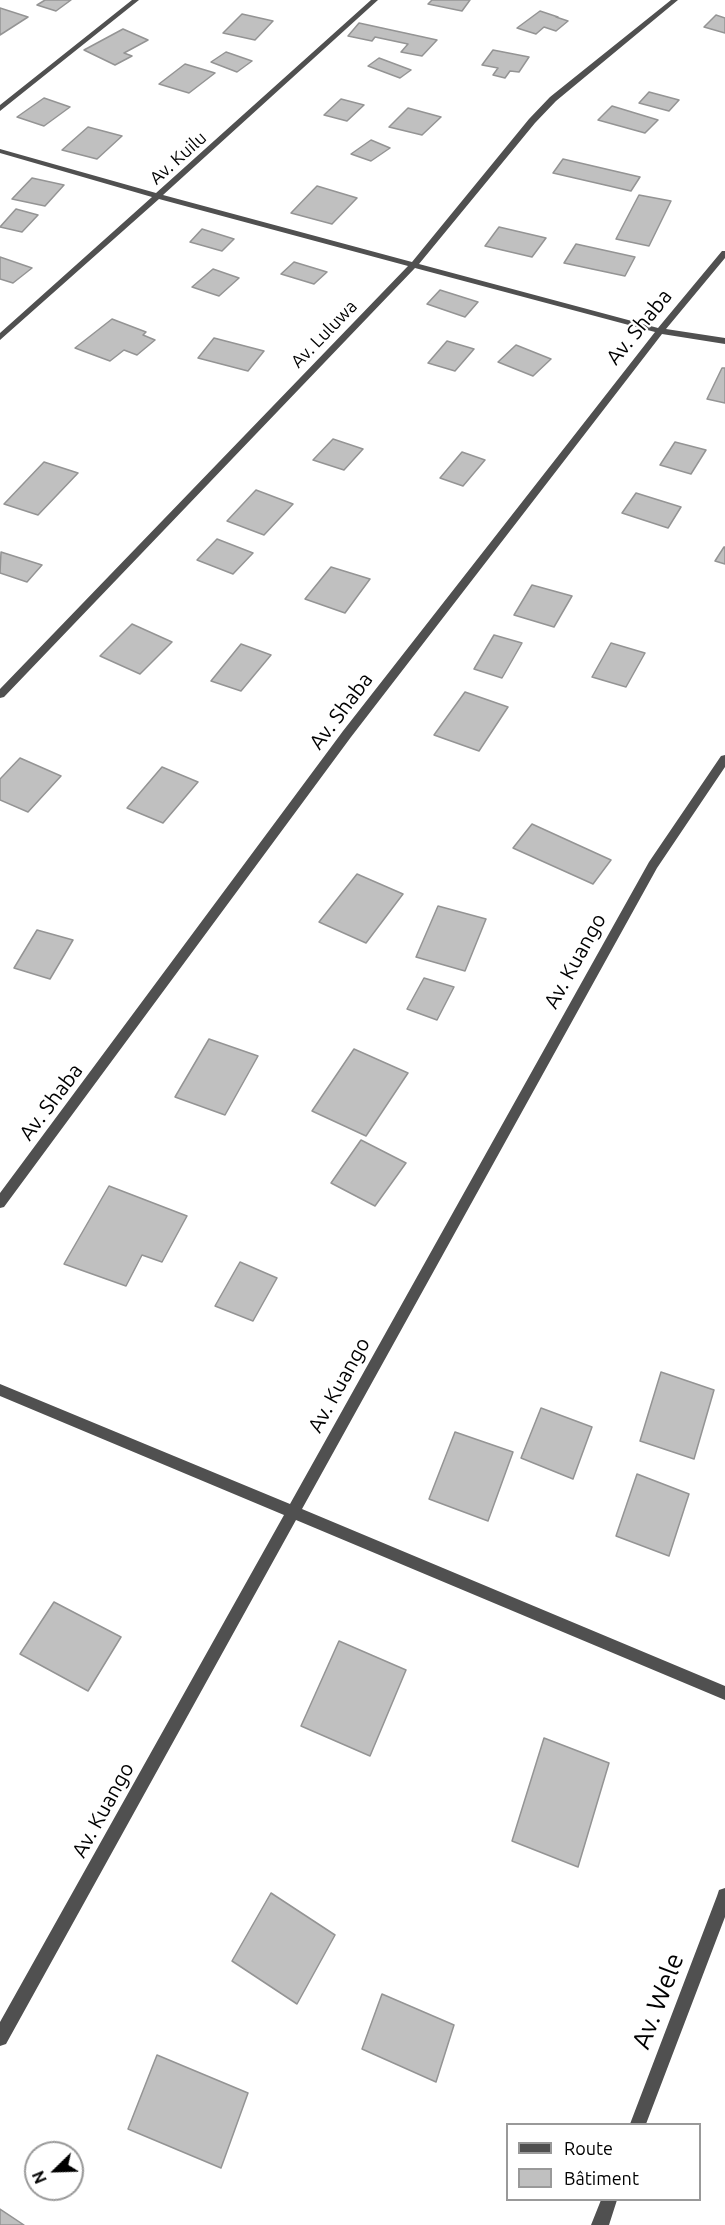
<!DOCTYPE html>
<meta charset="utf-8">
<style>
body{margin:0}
#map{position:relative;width:725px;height:2225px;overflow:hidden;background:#fff;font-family:Ubuntu,sans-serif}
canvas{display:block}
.legend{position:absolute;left:506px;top:2123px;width:195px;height:78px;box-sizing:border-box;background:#fff;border:2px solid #999;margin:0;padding:8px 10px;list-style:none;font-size:18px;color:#000}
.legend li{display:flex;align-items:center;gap:12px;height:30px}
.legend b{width:30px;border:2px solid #999}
.north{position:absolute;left:24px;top:2141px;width:60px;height:60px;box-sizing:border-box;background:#fff;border:2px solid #999;border-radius:50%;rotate:247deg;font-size:16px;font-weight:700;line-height:24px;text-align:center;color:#000}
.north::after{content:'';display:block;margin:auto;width:21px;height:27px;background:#000;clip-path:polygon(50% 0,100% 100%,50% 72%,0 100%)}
</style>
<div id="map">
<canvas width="725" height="2225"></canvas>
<ul class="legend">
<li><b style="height:8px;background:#505050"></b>Route</li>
<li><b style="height:16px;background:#c0c0c0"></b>Bâtiment</li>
</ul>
<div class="north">N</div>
</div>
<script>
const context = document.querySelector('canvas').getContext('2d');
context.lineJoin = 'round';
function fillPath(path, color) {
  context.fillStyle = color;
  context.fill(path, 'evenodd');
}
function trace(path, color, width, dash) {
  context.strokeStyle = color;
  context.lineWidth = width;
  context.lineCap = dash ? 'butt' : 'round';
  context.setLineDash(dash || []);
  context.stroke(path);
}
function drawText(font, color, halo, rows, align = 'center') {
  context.font = font + ' Ubuntu,sans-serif';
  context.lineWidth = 4.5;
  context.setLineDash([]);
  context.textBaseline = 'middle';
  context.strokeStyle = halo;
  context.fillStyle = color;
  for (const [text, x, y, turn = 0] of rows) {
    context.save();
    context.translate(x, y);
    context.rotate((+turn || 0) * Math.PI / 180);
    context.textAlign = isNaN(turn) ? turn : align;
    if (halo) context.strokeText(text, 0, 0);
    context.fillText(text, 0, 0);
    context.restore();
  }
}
const building = new Path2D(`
 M45,0H71L56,11L37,5Z
 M432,0H470L462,11L428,4Z
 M0,8L28,17L0,35Z
 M540,11L558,17H556L568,21L556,31L544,27L536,34L517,28Z
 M242,14L273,21L255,40L223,33Z
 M716,15L725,18V33L704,27Z
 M359,23L437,40L422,56L401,52L408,44L375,37L372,41L348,36Z
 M123,29L148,40L124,53L132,56L115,65L84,50Z
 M493,50L529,57L519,72L510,71L505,78L493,75L498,68L482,65Z
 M226,52L252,61L237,72L211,62Z
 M379,58L411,70L400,78L368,66Z
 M185,64L215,73L189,93L159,84Z
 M649,92L679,100L669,111L639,103Z
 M44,98L70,107L44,126L17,117Z
 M341,99L364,105L347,121L324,115Z
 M612,106L658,120L645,133L598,120Z
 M408,108L441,117L422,135L389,127Z
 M88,127L122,136L97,159L62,150Z
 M371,140L390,148L371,161L351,154Z
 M563,159L640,177L631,191L553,173Z
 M32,178L64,185L45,206L12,199Z
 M317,186L357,198L332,224L291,213Z
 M639,195L671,201L649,246L616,239Z
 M16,209L38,215L22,232L0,227Z
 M499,227L546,238L532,257L485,246Z
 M202,229L234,239L222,251L190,242Z
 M576,244L635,257L625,276L564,263Z
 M0,257L32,268L13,283L0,279Z
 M294,262L327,272L314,284L281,274Z
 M213,269L239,278L219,296L192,287Z
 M440,290L478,302L465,317L427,304Z
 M112,319L146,332L143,335L155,340L137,355L124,350L110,361L75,348Z
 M214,338L264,351L248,371L198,358Z
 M447,341L474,349L455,371L428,363Z
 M516,345L551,359L533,376L498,362Z
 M722,368H725V403L707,399Z
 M333,439L363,449L344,470L313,460Z
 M675,442L706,450L691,474L660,465Z
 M462,452L485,460L463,486L440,478Z
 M44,462L78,473L38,515L4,504Z
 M256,490L293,504L264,535L227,521Z
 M636,493L681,507L668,528L622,513Z
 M217,539L253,553L233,574L197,560Z
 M724,547H725V564L715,561Z
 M1,552L42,565L27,582L0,573Z
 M331,567L370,579L345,613L305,599Z
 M532,585L572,596L554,627L514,615Z
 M132,624L172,642L140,674L100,656Z
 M494,635L522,643L502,678L474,669Z
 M611,643L645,653L626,687L592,677Z
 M241,644L271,655L241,691L211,681Z
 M465,692L508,707L479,751L434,735Z
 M20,758L61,776L28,812L0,800V779Z
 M162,767L198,782L163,823L127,808Z
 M532,824L611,860L593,884L513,848Z
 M357,874L403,894L366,943L319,922Z
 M438,906L486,919L465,971L416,957Z
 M37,930L73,940L50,979L14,968Z
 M424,978L454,987L437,1020L407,1009Z
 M209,1039L258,1056L225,1115L175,1097Z
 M354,1049L408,1073L366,1136L312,1111Z
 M361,1140L406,1163L375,1206L331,1183Z
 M109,1186L187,1216L162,1262L142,1255L126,1286L64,1264Z
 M240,1262L277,1278L253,1321L215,1306Z
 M661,1372L714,1390L694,1459L640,1441Z
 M541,1408L592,1427L573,1479L521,1458Z
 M455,1432L513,1452L488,1521L429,1499Z
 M637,1474L689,1494L669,1556L616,1536Z
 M54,1602L121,1637L88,1691L20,1654Z
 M339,1641L406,1670L370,1756L301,1726Z
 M544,1738L609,1763L578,1867L512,1841Z
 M271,1893L335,1935L297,2004L232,1961Z
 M382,1994L454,2025L436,2082L362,2049Z
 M157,2055L248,2093L221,2168L128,2129Z
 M0,2209L24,2225H0Z`);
const minor = new Path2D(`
 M132,0H139L0,111V105Z
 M371,0H378L163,195L412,262L529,119L550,97L671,0H678L556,101L535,123L419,264L658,328L722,251H725V258L666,329L725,338V344L662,334L351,737L4,1207L0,1208V1193L343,731L655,332L415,268L4,697L0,698V689L408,266L159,199L0,340V333L152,197L0,153V149L156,193Z
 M725,755V767L657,868L302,1509L725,1686V1700L296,1520L6,2044L0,2046V2022L284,1515L0,1396V1384L290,1504L649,862L721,756Z
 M725,1888V1917L646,2124H630L717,1896L719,1890Z
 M601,2200H617L609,2225H591Z`);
const farStreetnames = [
 ["Av. Kuilu",178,158,-42],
 ["Av. Luluwa",324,334,-46]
];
const streetNames = [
 ["Av. Shaba",639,327,-51],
 ["Av. Shaba",341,711,-53],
 ["Av. Kuango",575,961,-61],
 ["Av. Shaba",51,1102,-53],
 ["Av. Kuango",339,1385,-61],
 ["Av. Kuango",103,1810,-61]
];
const nearStreetnames = [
 ["Av. Wele",658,2001,-69]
];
fillPath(building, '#c0c0c0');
trace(building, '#949494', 1.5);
fillPath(minor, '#505050');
drawText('18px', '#000', '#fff', farStreetnames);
drawText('21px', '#000', '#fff', streetNames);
drawText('26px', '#000', '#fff', nearStreetnames);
</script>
